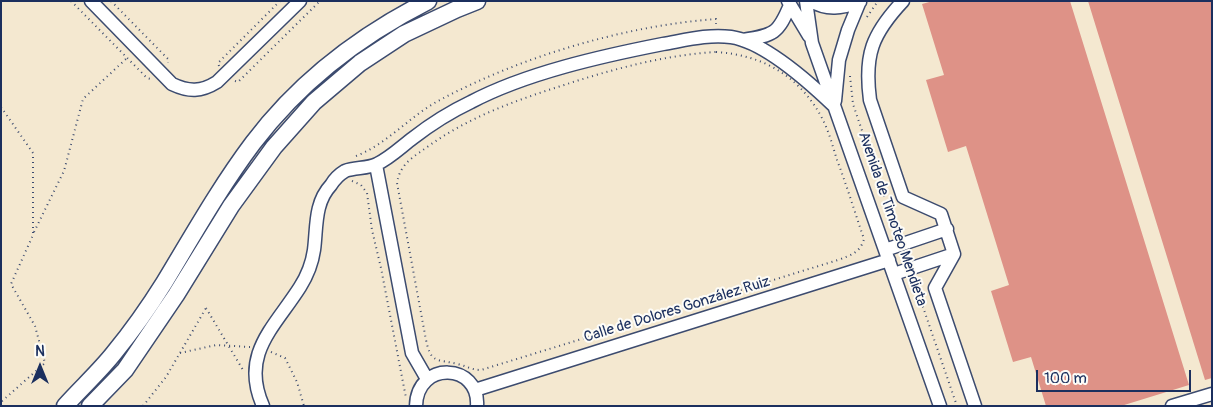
<!DOCTYPE html>
<meta charset="utf-8">
<style>
body{margin:0}
#map{position:relative;width:1213px;height:407px;overflow:hidden;background:#f4e8d0;font-family:Pangolin,sans-serif}
canvas{display:block}
.frame{position:absolute;inset:0;border:2px solid #1b2f5e;pointer-events:none}
.north{position:absolute;left:15px;top:342px;width:50px;height:50px;-webkit-text-stroke:4px #fdfcf7;paint-order:stroke;rotate:0deg;font-size:14px;font-weight:700;line-height:20px;text-align:center;color:#1b2f5e}
.north::after{content:'';display:block;margin:auto;width:18px;height:22px;background:#1b2f5e;clip-path:polygon(50% 0,100% 100%,50% 72%,0 100%)}
.scale{position:absolute;left:1036px;top:370px;width:155px;height:22px;box-sizing:border-box;border:2px solid #1b2f5e;border-top:0;padding-left:6px;font-size:15px;line-height:18px;white-space:nowrap;color:#1b2f5e;-webkit-text-stroke:4px #fdfcf7;paint-order:stroke}
</style>
<div id="map">
<canvas width="1213" height="407"></canvas>
<div class="frame"></div>
<div class="north">N</div>
<div class="scale">100 m</div>
</div>
<script>
const context = document.querySelector('canvas').getContext('2d');
context.lineJoin = 'round';
function fillPath(path, color) {
  context.fillStyle = color;
  context.fill(path, 'evenodd');
}
function trace(path, color, width, dash) {
  context.strokeStyle = color;
  context.lineWidth = width;
  context.lineCap = dash ? 'butt' : 'round';
  context.setLineDash(dash || []);
  context.stroke(path);
}
function drawText(font, color, halo, rows, align = 'center') {
  context.font = font + ' Pangolin,sans-serif';
  context.lineWidth = 4;
  context.setLineDash([]);
  context.textBaseline = 'middle';
  context.strokeStyle = halo;
  context.fillStyle = color;
  for (const [text, x, y, turn = 0] of rows) {
    context.save();
    context.translate(x, y);
    context.rotate((+turn || 0) * Math.PI / 180);
    context.textAlign = isNaN(turn) ? turn : align;
    if (halo) context.strokeText(text, 0, 0);
    context.fillText(text, 0, 0);
    context.restore();
  }
}
const building = new Path2D(`
 M933,1H1070L1189,385L1121,406H1046L1031,357L1013,362L991,291L1009,285L966,146L948,152L926,80L944,75L922,4Z
 M1088,1H1212V378L1205,380Z`);
const path = new Path2D(`
 M71,1L147,78L151,79
 M111,1L168,59V63
 M867,17L878,1
 M716,52C764,55 801,77 823,120C829,132 833,147 837,160C847,186 855,213 864,239C860,253 851,255 838,260L481,370C472,370 466,366 458,364C437,359 431,364 426,340L397,183C400,163 415,156 430,145C471,116 517,100 564,85C613,69 665,55 716,52Z
 M219,66L218,63L280,1
 M850,76L853,104L897,234
 M235,81L238,82L320,1
 M1,107L33,153V235L11,284L35,326L45,363L1,402
 M356,156C387,144 409,117 438,101C520,57 623,26 716,19V24
 M352,181L361,185L367,193L372,230L381,268L406,398
 M34,232L64,171L83,99L127,58
 M913,278L957,406
 M206,308L243,370
 M271,352L285,358L297,382L304,406
 M180,353L216,345L250,347
 M143,406L166,377L206,308`);
const minor = new Path2D(`
 M91,1L172,84C189,92 201,92 217,82L300,1
 M788,1L809,36
 M806,1L812,43L940,406
 M811,1C827,11 842,8 860,2
 M903,1C872,34 864,55 870,100L903,197L941,214L954,254L935,288L975,406
 M743,40C774,35 778,34 790,5
 M835,101L839,60L848,30L860,1
 M376,165L412,353L427,379
 M885,250L947,229
 M894,274L954,254
 M475,390L889,260
 M263,406C240,354 274,328 300,287C307,276 312,264 314,250C317,228 314,203 331,185C334,180 340,174 345,171C355,167 367,169 377,164C390,158 401,147 413,138C431,124 450,112 471,102C526,73 602,56 663,44C686,40 708,34 731,37C765,42 810,83 834,106
 M416,406C417,360 480,363 477,406
 M1172,406L1212,394`);
const major = new Path2D(`
 M65,406C81,388 99,372 114,353C132,331 149,307 164,283C193,235 220,187 253,143C299,82 361,35 428,1
 M90,406L125,370L176,295L231,206L274,147L314,102L360,63L404,34L457,9L477,1`);
const streetNames = [
 ["Avenida de Timoteo Mendieta",892,219,71],
 ["Calle de Dolores González Ruiz",677,310,-17]
];
fillPath(building, '#de9287');
trace(minor, '#3c4b6f', 15);
trace(major, '#3c4b6f', 19);
trace(path, '#3c4b6f', 2, [1, 4]);
trace(minor, '#fff', 12);
trace(major, '#fff', 16);
drawText('15px', '#1b2f5e', '#fdfcf7', streetNames);
</script>
